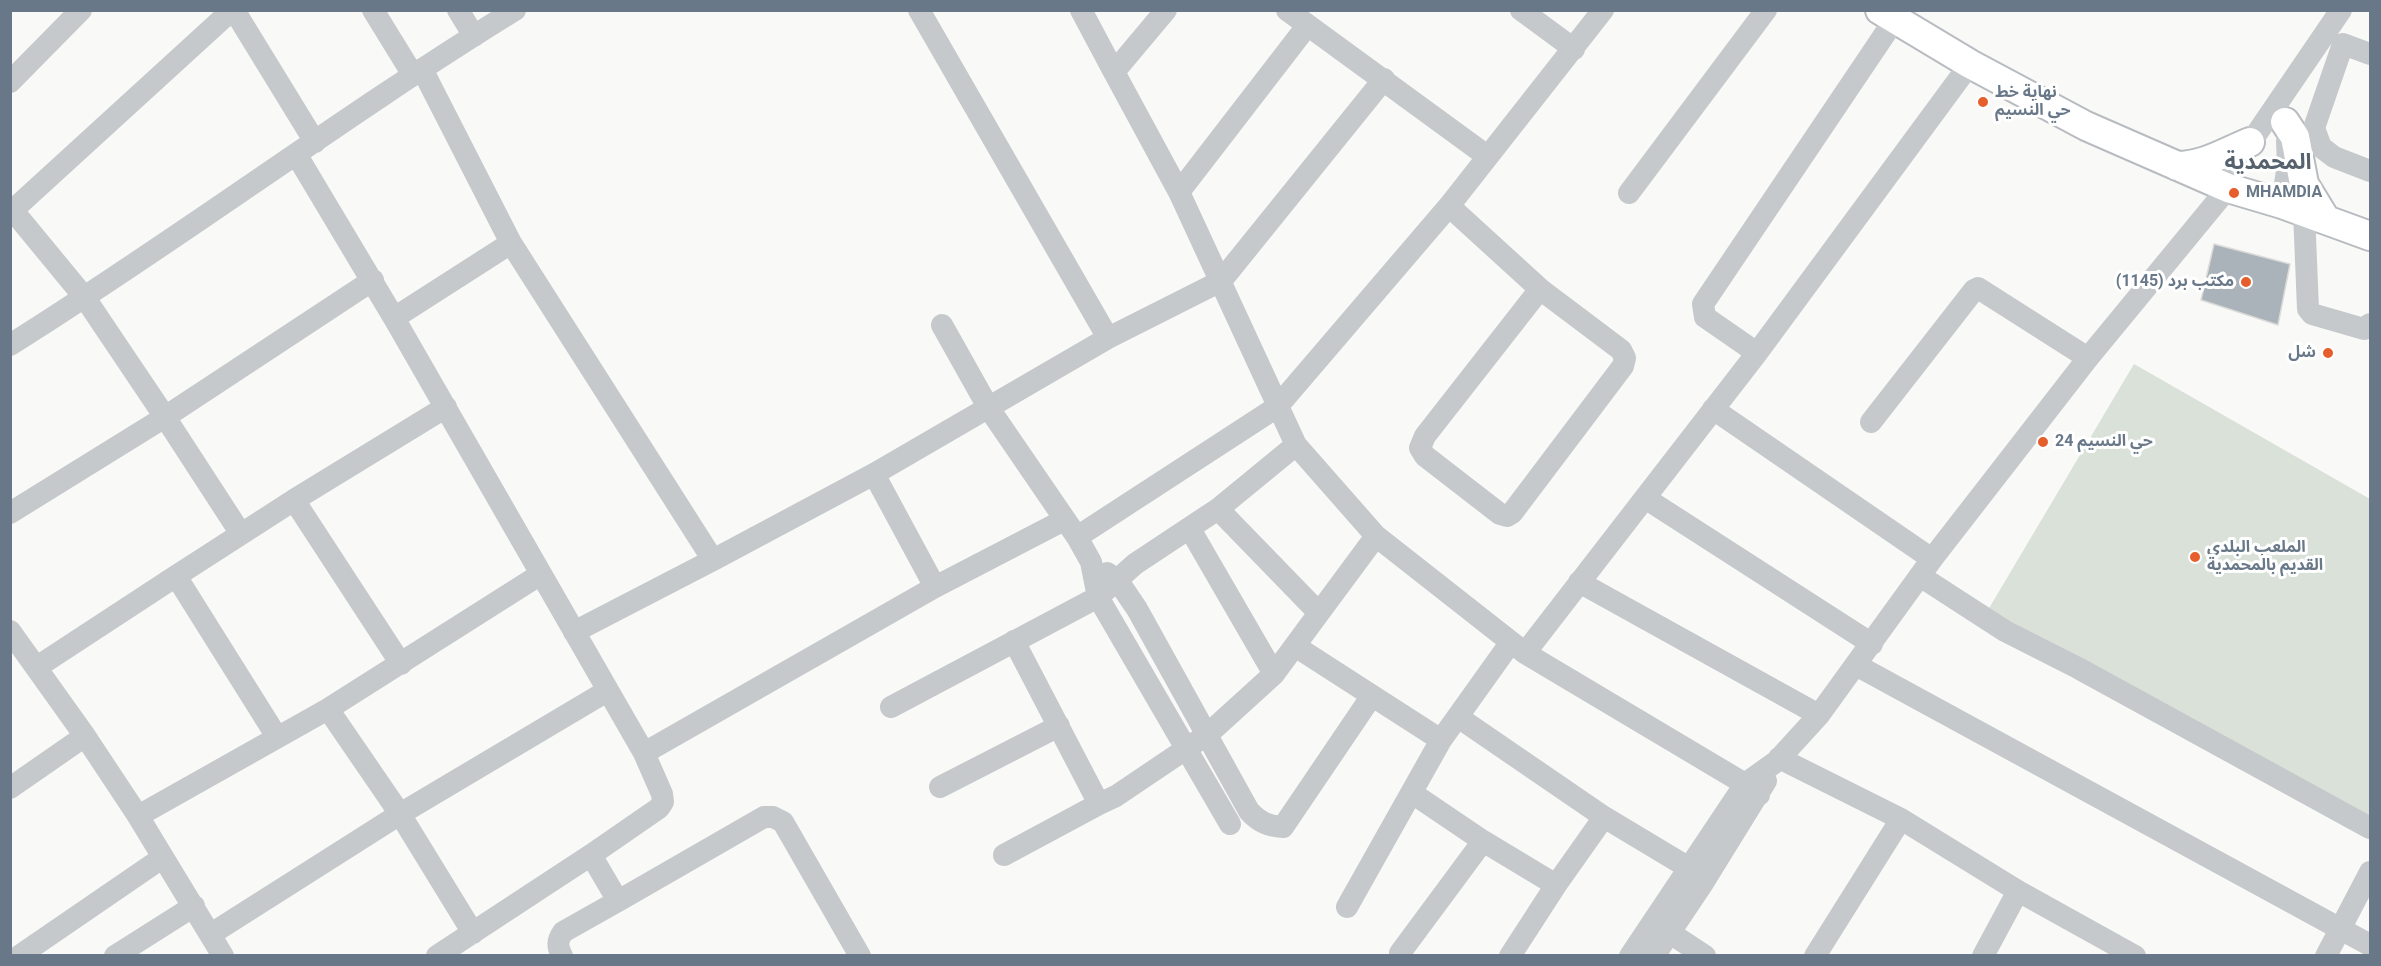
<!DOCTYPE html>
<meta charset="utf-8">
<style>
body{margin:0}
#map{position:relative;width:2381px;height:966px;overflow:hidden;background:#f9f9f7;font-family:Roboto,sans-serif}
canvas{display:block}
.frame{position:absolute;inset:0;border:12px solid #687888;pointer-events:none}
</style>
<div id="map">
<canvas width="2381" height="966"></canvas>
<div class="frame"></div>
</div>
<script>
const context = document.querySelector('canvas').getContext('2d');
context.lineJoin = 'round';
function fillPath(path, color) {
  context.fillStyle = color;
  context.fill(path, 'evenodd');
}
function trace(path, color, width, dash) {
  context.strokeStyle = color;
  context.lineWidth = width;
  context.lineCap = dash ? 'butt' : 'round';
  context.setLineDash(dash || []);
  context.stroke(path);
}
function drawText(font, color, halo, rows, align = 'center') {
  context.font = font + ' Roboto,"Noto Sans Arabic",sans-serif';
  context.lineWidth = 6;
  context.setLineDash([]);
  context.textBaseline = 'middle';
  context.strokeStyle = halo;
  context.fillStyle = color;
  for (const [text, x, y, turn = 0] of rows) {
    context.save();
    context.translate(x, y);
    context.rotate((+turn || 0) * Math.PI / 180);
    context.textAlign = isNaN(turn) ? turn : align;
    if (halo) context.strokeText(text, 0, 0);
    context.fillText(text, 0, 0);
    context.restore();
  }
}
const green = new Path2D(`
 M2134,364L2370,499V825L1985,615Z`);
const building = new Path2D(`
 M2214,244L2290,264L2278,325L2201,300Z`);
const minor = new Path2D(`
 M234,10L315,142
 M373,10L413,75
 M458,10L474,36
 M919,10L1108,338
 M1081,10L1114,72
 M1287,10L1487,156
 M1521,10L1574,49
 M2370,54L2343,44L2314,128L2321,147L2334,157L2370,171
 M422,69L511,243
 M10,82L81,10
 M296,154L394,318
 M1179,192L1307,26
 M1629,193L1766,10
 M2282,204L2288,164L2287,141
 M1449,206L1540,289
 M10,207L85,298L165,417L373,280
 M13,210L232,10
 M2304,212L2308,309L2312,314L2364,329L2370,324
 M1540,289L1621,350L1625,358L1623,366L1512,513L1507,516L1500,514L1425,456L1420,448L1425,436Z
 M942,325L988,407L1077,537L1091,562L1098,597L1230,824
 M10,345C181,238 343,116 515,10
 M1757,353L1705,317L1703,304L1895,19
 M1713,409L1932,559
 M1871,422L1974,290L1978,288L2088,358
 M1296,445L1376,536L1525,653L1745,784L1759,795
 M874,474L935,587
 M1645,498L1872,644
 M294,500L446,407
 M1218,509L1319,613L1274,674
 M10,513L165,417L241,534
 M1064,520L935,587L644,753L394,318L511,243L713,560L874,474L1108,338L1221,281L1384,79
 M1077,537L1277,407L1449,206L1603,10
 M1107,573L1118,581L1137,609L1249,811C1259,822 1268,826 1283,827L1371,697
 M1920,576L2005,631L2078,668L2370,828
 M1579,582L1819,715
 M1319,613L1376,536
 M10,631L85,736L138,816L223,956
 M574,632L713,560
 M1014,641L1099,804L1116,796L1208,734L1274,674L1190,529
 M1295,646L1441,740L1511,642
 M1525,653L1757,353L1970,64
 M1856,665L2370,945
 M37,667L176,576
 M891,707L1098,597L1135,564L1218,509L1296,445L1179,192L1114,72L1166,10
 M328,709L400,814L473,933
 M1458,717L1604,817
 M277,737L176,576L294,500L401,664
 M644,753L662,794L663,802L659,808L591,855L618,901L764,817H773L783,822L860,956
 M1779,758L1901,819L2018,891L2135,956
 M940,787L1059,726
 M10,788L85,736
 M1412,793L1483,841
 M138,816L328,709L541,574
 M1004,855L1099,804
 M1347,907L1441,740
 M1658,925L1705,956
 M211,934L400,814L607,691
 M1400,953L1483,841L1556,885L1604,817L1689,868
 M19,956L162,858
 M115,956L194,906
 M437,956L591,855
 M562,956C557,946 557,941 563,932L618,901
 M1510,956L1556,885
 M1630,956L1745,784L1777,761L1819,715L1932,559L2088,358L2228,188L2240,158L2341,10
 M1654,956L1703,883L1766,781
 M1815,956L1901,819
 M1983,956L2018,891
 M2326,956L2370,872`);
const major = new Path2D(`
 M1880,10L1970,64L2086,126L2228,188L2282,204L2370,236
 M2285,122L2295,137L2304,184L2326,220
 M2177,166C2204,166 2225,152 2250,142`);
const markers = [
 [1983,102,6,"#e55e2b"],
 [2234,193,6,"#e55e2b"],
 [2246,282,6,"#e55e2b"],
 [2328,353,6,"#e55e2b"],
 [2043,442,6,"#e55e2b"],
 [2195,557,6,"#e55e2b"]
];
const poiNames = [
 ["نهاية خط",1995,93],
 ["حي النسيم",1995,111],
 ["MHAMDIA",2246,193],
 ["مكتب برد (1145)",2234,282,"right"],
 ["شل",2316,353,"right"],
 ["حي النسيم 24",2055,442],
 ["الملعب البلدي",2207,548],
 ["القديم بالمحمدية",2207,566]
];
const districtNames = [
 ["المحمدية",2268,163]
];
fillPath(green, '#dae1d8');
fillPath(building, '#abb3ba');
trace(building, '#dbdbd9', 1.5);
trace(major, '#b8bcc0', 32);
trace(minor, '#c5c9cc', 22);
trace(major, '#fff', 28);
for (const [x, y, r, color] of markers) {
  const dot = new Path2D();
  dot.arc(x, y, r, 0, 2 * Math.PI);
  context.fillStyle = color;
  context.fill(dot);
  trace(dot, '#fff', 2);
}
drawText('bold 16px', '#687888', '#fff', poiNames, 'left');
drawText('bold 22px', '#56626d', '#fff', districtNames);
</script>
